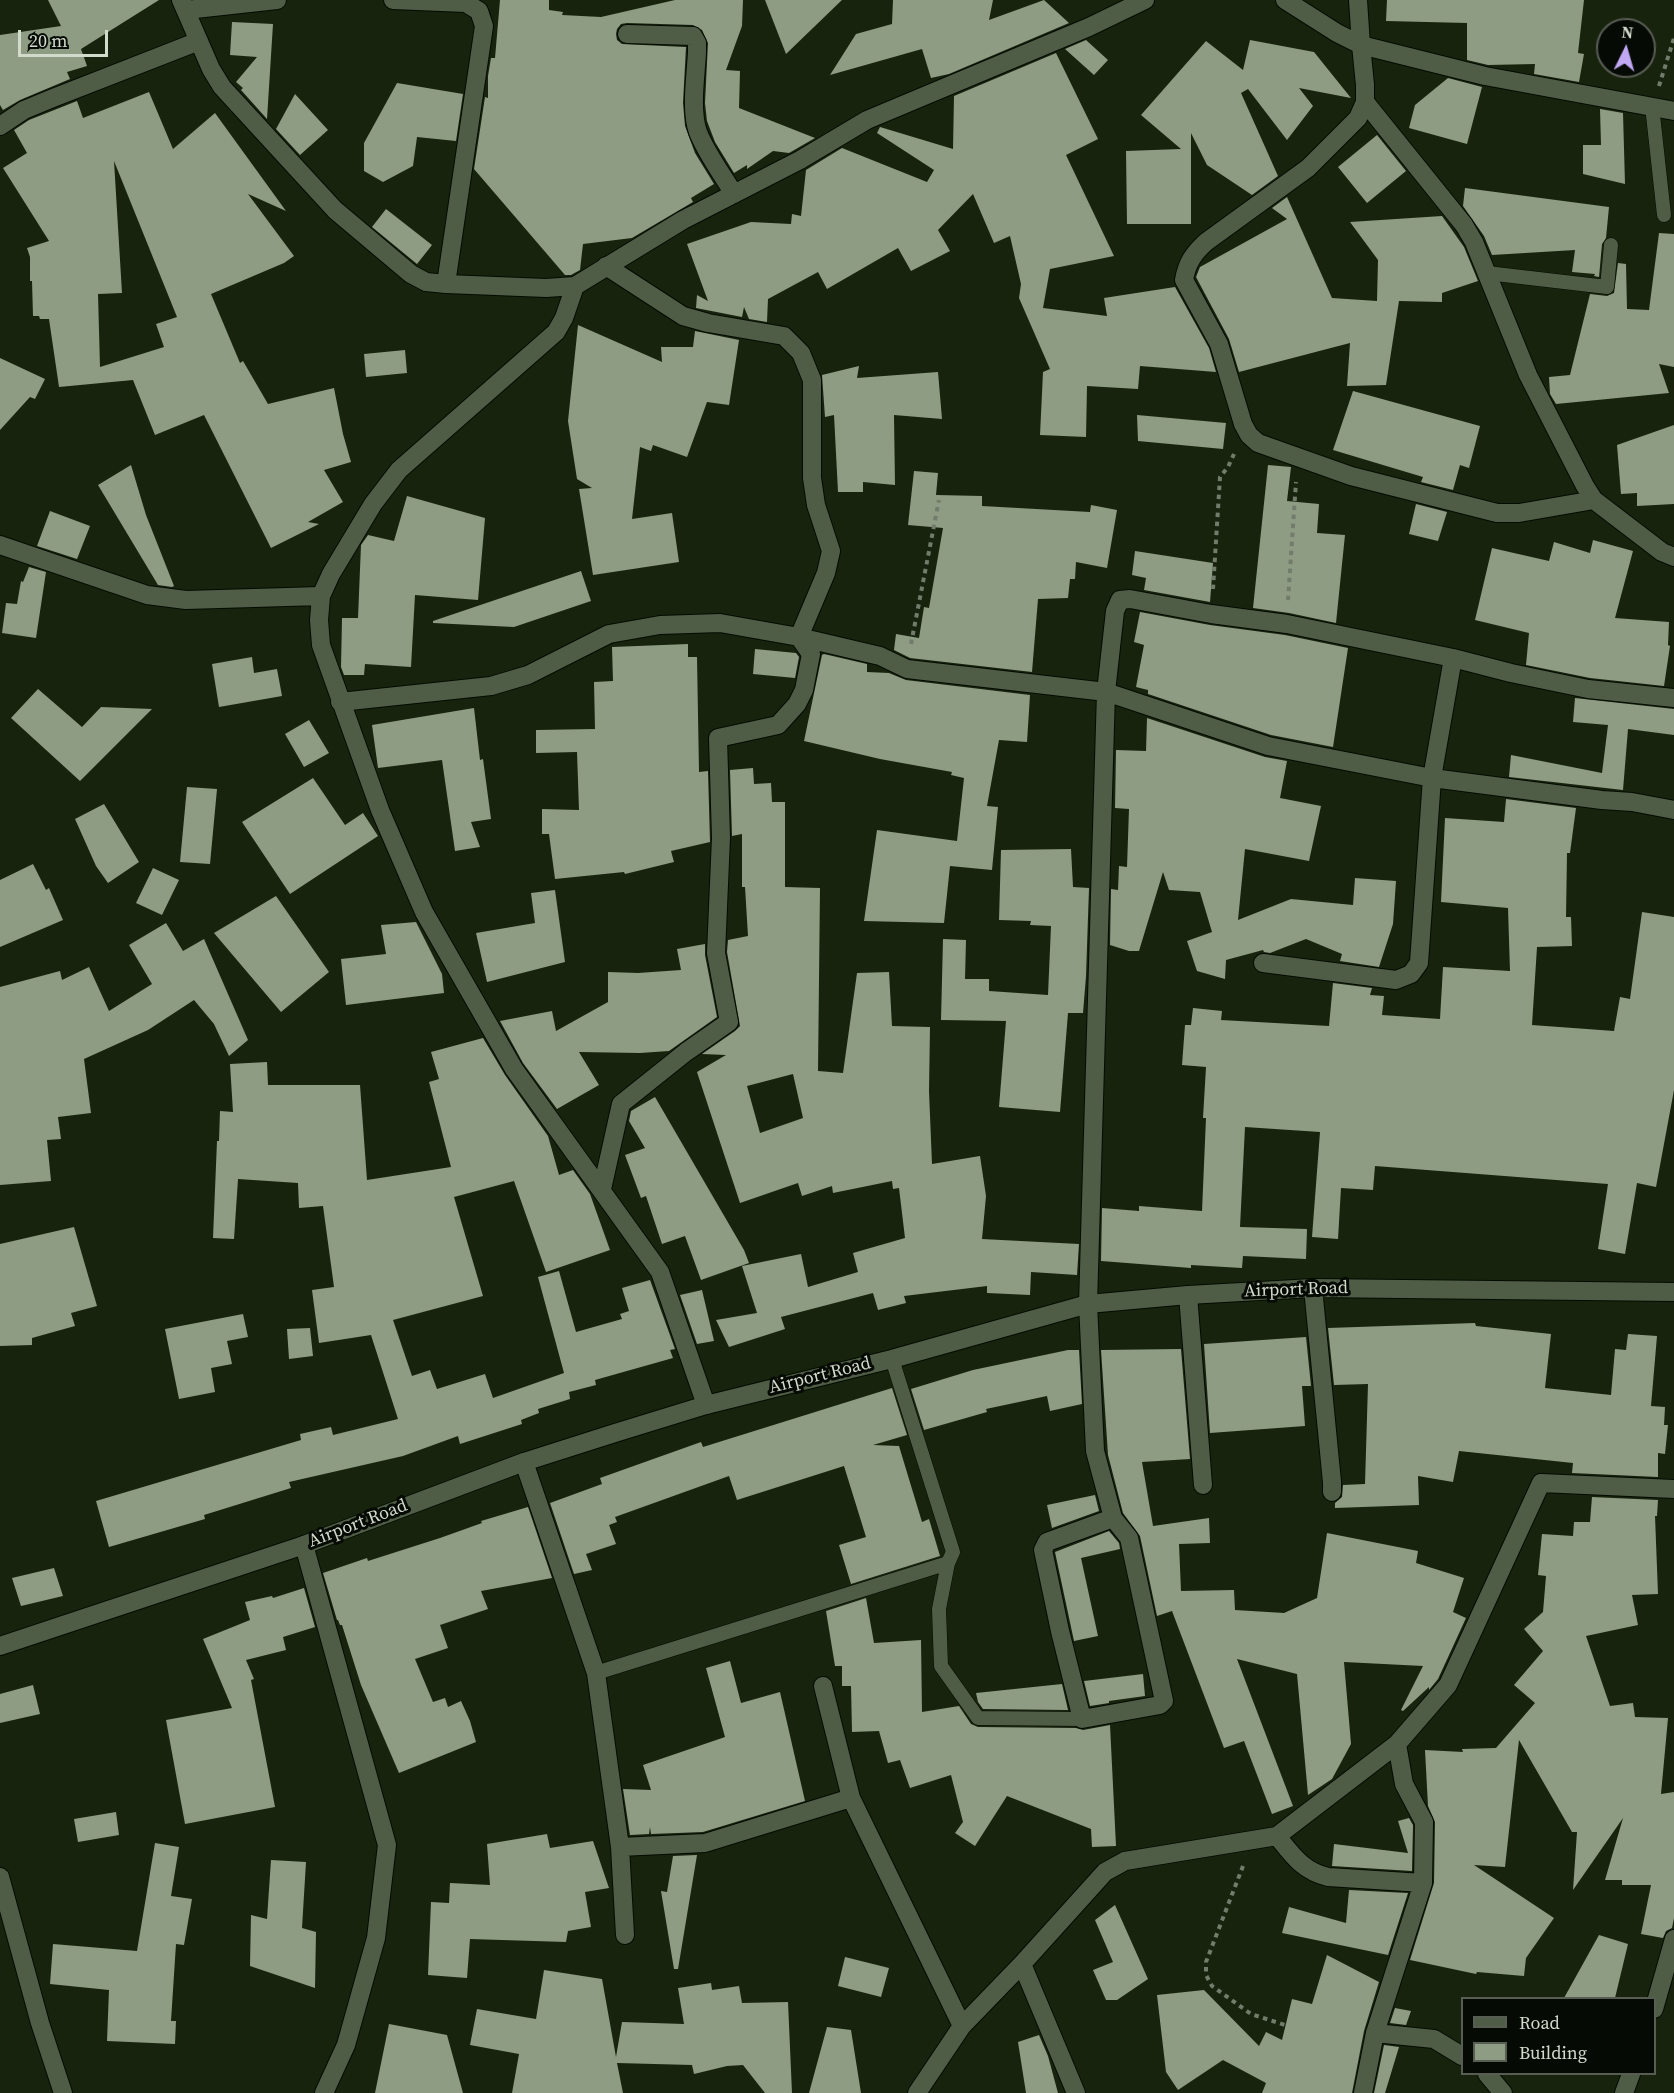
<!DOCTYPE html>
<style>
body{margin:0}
#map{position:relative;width:1674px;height:2093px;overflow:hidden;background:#18230e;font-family:"Source Serif 4",serif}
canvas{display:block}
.legend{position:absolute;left:1461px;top:1997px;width:195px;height:78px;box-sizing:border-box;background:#060a04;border:2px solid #585d54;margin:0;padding:8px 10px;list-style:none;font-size:18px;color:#d2dacc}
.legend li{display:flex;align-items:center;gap:12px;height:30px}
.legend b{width:30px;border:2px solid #585d54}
.north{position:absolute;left:1596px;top:18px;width:60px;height:60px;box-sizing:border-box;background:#060a04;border:2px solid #585d54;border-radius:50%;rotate:5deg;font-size:16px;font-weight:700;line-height:24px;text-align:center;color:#d2dacc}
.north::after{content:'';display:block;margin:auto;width:21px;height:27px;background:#c0a8f3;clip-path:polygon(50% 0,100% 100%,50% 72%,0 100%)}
.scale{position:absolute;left:18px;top:30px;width:90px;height:27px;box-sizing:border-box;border:3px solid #d2dacc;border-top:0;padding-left:8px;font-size:18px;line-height:21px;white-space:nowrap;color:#d2dacc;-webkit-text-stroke:4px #060a04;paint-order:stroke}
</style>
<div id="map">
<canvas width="1674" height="2093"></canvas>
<ul class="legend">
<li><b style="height:8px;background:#505d46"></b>Road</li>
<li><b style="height:16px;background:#8e9c84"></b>Building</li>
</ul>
<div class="north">N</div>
<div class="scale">20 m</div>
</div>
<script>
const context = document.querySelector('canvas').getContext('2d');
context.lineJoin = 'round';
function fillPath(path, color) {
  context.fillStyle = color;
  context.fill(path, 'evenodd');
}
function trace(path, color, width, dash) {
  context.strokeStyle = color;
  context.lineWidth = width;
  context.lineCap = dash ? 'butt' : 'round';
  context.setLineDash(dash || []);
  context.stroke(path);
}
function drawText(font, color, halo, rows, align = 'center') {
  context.font = font + ' "Source Serif 4",serif';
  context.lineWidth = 6;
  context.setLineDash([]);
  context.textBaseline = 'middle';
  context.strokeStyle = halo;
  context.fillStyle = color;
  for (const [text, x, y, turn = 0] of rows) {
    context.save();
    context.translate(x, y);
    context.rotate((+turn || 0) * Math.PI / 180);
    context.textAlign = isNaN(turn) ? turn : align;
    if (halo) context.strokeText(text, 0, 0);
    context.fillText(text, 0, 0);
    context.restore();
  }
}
const building = new Path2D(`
 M48,0H159L81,49L87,66L67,72L70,79L20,100L3,110L0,105V35L61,26Z
 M500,0H549V10L563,12L562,15L601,17L675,0H743L742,26L726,70L740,71L739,108L815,138L789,153L773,151L747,169V165L734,173L715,142L707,121L705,103L708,43L702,30L693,25L627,23L621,24L617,29L616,34L617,40L622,44L686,47L683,103L685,126L695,153L714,184L691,198L693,202L632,238L583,244L580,270L571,275H565L474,169L485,97L488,98V76L491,58H495Z
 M765,0H842L786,54Z
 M893,0H993L989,20L1044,0L1069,23L949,74L931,78L922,49L830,75L856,34L892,24Z
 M1387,0H1584L1578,53L1584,54L1579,82L1534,74L1535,64L1488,65L1467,60V23L1386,21Z
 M232,22L273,24L267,119L241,90L243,88L236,82L257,57L230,55Z
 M1086,40L1108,60L1094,75L1065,49Z
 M1250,40L1314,52L1351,98L1299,88L1313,106L1287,140L1248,89L1241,93L1278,176L1252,195L1207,165L1191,133V224H1127L1126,151L1181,149L1141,115L1206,41L1243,70Z
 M1056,53L1098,139L1066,155L1114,256L1050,269L1043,308L1107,316L1104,298L1175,287L1209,348L1216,372L1140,366L1138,389L1087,386L1086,437L1040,435L1043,372L1050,369L1019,298L1021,284L1010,236L994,243L973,194L938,230L950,251L911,271L898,248L827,289L818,272L768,299L767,322L749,319L744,307L742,317L696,308L697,295L708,301L687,244L751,222L791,224L792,214L801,216L806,170L842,148L927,182L934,170L877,133L880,127L953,149L954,96Z
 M1448,78L1482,87L1467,144L1409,128L1415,105Z
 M397,83L463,94L456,141L417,137L413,166L383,182L364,171V143Z
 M149,92L173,149L215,113L286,211L248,194L294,256L284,263L211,294L240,363L243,361L268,404L334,388L343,434L351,462L324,470L343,502L308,522L319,524L271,548L204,415L155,435L133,380L59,387L49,319H40L39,316H33L32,281H30V257L27,248L49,241L3,168L27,153L14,130L29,120L77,101L83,118ZM114,161L177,317L156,324L164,347L100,367L98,294L122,293Z
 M295,94L328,130L300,155L276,129Z
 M1600,109L1623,113L1625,184L1583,174V145H1601Z
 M1377,135L1406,171L1367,203L1338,167Z
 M1465,188L1609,207L1606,238L1602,244L1599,277L1594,276L1595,274L1572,272L1575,250L1492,255L1484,236L1463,206Z
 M1287,197L1332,298L1377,301L1378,260L1350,222L1442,216L1464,247L1478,281L1442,293V302L1399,301L1386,385L1347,386L1350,343L1239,372L1229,339L1196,277L1200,267L1287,219L1272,208Z
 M386,209L432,245L417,264L372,227Z
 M1659,233L1674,234V367L1659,364L1669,393L1556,404L1550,394L1549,377L1570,375L1590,294L1607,296L1614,293L1618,263L1626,264L1627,309L1649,310Z
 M578,325L662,362L661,347H693L695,331L739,340L729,405L707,402L687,457L653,445L651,451L640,447L632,519L672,513L679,562L593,575L579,489L592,488L577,479L568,421Z
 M405,350L407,373L366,377L364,354Z
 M0,358L45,379L35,399L30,397L0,430Z
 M859,366L857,378L938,372L942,419L894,415L895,485L863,482V492H838L834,415L825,417L822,375Z
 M1353,391L1480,426L1469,468L1460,465L1453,490L1421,482L1423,477L1333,450Z
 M1137,415L1226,423L1223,449L1138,441Z
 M1674,425V504L1637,506V493L1621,494L1617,445Z
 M131,465L146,515L174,586L172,587L158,585L98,485Z
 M1268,465L1291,467L1287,501L1319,504L1317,533L1345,535L1336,623L1289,613L1253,608Z
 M914,471L938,473L936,495L982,496V506L1090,512L1091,505L1117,510L1107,568L1076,562L1075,579H1070L1068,598L1038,599L1032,672L910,658L894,650L896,634L919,638L924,607L929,608L943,528L908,525Z
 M407,496L485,518L478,600L415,595L411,667L365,664L364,675H344L341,667L342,618H358L361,545L368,535L394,541Z
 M1416,504L1447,512L1438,541L1409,534Z
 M50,511L90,526L77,559L37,546Z
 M1593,540L1633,551L1615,618L1669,622L1668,645L1670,646L1664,686L1590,678L1526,665L1529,633L1475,620L1492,548L1549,561L1554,542L1590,553Z
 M1135,551L1213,563L1210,602L1144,590L1146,578L1132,575Z
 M29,567L46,572L36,638L2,633L6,603L17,604L21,581L23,582Z
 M581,571L591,601L514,627L433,623V621Z
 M1140,612L1210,625L1285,635L1348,648L1333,747L1271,735L1148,694V690L1136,687L1144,645L1134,642Z
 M688,644V657H697L699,772L708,771L710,842L671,851L674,862L625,874L624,872L555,879L549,834H542V809L579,810L577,752L536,753V730L595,729L594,682L613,681L612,647Z
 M755,649L796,653L799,657L795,678L753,674Z
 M824,654L867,664V672L889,673L906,680L1030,695L1027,742L999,740L987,806L998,807L992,870L950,866L944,923L864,921L877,830L957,841L964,778L951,775L952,772L880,759L804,741L822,655Z
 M252,657L254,673L277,669L282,696L219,707L212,664Z
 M38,689L82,727L101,707L152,709L80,781L11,718Z
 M1575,698L1674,709V735L1628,729L1623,790L1509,777L1511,755L1602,773L1608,725L1573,722Z
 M474,708L480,760L483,759L491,819L471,822L480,847L455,851L442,760L378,768L372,725Z
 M1147,718L1265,757L1287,761L1280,798L1321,806L1309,861L1245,849L1238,920L1291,899L1353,905L1355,878L1396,881L1393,924L1379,967L1340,961L1342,954L1306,939L1270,953L1264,952L1263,950L1226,960L1225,979L1197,971L1187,941L1212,932L1200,892L1169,890L1163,872L1139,951H1129L1110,945L1111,889L1118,890L1119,866L1127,867L1129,809L1115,808L1116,750L1146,751Z
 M309,720L329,753L304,767L285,734Z
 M753,768L754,784L771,783L772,802H785V887L820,888L818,1071L843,1073L857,973L889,972L892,1026L930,1027L929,1091L932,1164L980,1156L986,1196L982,1239L1079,1244L1077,1275L1031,1272L1030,1295L987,1293V1286L904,1296L906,1303L878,1310L873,1293L781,1317L785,1329L729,1347L716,1320L757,1313L742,1266L801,1254L808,1287L858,1272L853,1253L905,1238L899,1188L893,1189L892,1181L833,1193L832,1186L802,1196L798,1183L740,1203L697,1072L726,1055L702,1054L735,1031L740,1026L727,952L728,940L748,936L745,887H742V834L732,836L730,770ZM793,1074L803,1118L760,1133L747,1086Z
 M313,778L345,825L363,813L378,836L290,894L242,822Z
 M187,787L217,789L210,864L180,862Z
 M1506,799L1576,808L1570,853H1567L1566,917H1571L1572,946L1537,947L1532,1025L1614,1031L1620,997L1630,999L1642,912L1674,917V1090L1656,1187L1637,1183L1625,1254L1598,1249L1608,1184L1375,1166L1373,1190L1341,1188L1338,1239L1312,1237L1320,1132L1245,1127L1240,1227L1307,1229L1306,1259L1243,1256L1242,1268L1191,1265V1268L1101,1261L1102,1208L1139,1211V1206L1202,1211L1206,1118H1203L1206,1067L1182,1065L1185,1025H1191L1193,1008L1222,1011L1221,1020L1329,1026L1333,983L1372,988L1370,995L1384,996L1382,1015L1440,1019L1443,967L1510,971L1508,908L1441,902L1445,818L1504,822Z
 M104,804L139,862L108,883L96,866L75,819Z
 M1071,849L1073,887L1089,888L1086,976L1083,1013H1068L1060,1112L999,1107L1006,1021L941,1020L943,939L966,940L965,979H989V991L1048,995L1051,926L1030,925L1031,921L999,920L1001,850Z
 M33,864L46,890L49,888L63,920L0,947V880Z
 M153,868L179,880L162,915L136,903Z
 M555,890L565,962L487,982L476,933L535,923L531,893Z
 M276,896L329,972L281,1012L214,933Z
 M416,922L442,974L444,993L346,1005L341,959L386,954L381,925Z
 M166,923L183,951L204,939L248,1040L229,1056L214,1024L194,1000L148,1030L84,1059L91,1113L58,1117L61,1139L47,1140L51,1181L0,1185V987L60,971L62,980L89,967L109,1011L152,984L129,945Z
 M705,944V955L717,1017L669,1051L640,1053L579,1052L599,1085L557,1109L523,1063L500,1021L552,1011L556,1031L608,1002V972L638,973L681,970L677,949Z
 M483,1038L505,1075L548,1136L559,1175L573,1170L590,1194L610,1250L546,1272L514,1181L454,1197L483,1296L393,1320L412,1376L430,1370L437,1389L485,1374L493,1398L564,1373L538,1277L559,1271L576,1332L622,1319L620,1314L629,1311L622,1288L650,1280L675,1349L670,1350L673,1358L595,1380L596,1385L569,1392L570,1399L538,1409L539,1413L521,1420L522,1424L460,1444L458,1436L403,1456L289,1482L291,1488L204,1515L205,1519L109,1547L96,1501L301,1440L300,1434L331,1427L333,1435L398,1419L371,1335L319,1343L312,1290L334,1287L323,1206L299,1208L298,1183L238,1179L234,1239L213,1238L217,1141H219L220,1111L233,1112L230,1064L267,1062L268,1085H360L367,1180L451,1167L429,1082L439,1079L431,1052Z
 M655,1097L744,1250L749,1263L701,1280L685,1236L662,1244L646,1196L641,1198L625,1155L645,1148L629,1121L631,1111Z
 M74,1227L97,1306L71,1313L75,1326L32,1338V1345L0,1346V1244Z
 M702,1290L714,1341L697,1344L680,1295Z
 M243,1314L248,1337L227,1341L232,1364L211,1368L215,1392L179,1399L165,1329Z
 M1475,1323L1476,1326L1551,1334L1545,1388L1611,1395L1615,1349L1626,1350L1628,1334L1657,1336L1651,1406L1665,1407L1664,1425H1668L1665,1454L1658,1453V1477L1572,1473L1573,1463L1459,1451L1453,1482L1418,1476L1419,1505L1335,1508V1503L1342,1497L1343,1485L1365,1484L1368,1384L1334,1385L1328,1328Z
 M310,1328L313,1356L289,1359L287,1329Z
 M1306,1337L1311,1386H1302L1305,1426L1210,1433L1204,1344Z
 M1181,1349L1190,1459L1142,1462L1153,1526L1209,1518L1210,1543L1179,1544L1181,1591L1234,1590L1235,1610L1284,1613L1317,1598L1327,1533L1418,1551L1416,1563L1464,1578L1453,1612L1466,1618L1438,1679L1429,1690V1687L1403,1711L1401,1710L1423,1666L1344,1662L1351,1744L1332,1779L1308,1795L1297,1674L1237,1659L1293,1806L1272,1814L1244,1741L1224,1748L1172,1611L1157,1616L1140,1536L1123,1513L1108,1455L1101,1350Z
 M1068,1350H1079L1082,1404L1050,1411L1047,1396L986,1409L987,1412L924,1430L911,1389L973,1370Z
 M892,1388L907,1435L873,1445L899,1446L922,1522L929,1519L940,1556L851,1584L839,1545L866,1537L844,1466L737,1500L729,1476L615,1517L617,1522L609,1525L616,1544L586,1554L592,1570L574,1574L550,1503L602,1484L600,1478L701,1442L703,1447Z
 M1095,1495L1099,1511L1052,1528L1047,1505Z
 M1592,1497L1658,1500L1657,1516H1655L1658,1594L1632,1595L1638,1625L1586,1636L1610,1706L1633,1703L1635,1717L1668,1718L1661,1794L1674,1792V1918L1672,1928L1666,1931L1663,1938L1641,1934L1651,1885H1622V1880H1605L1623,1818L1573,1890L1577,1832H1572L1519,1740L1505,1867L1474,1865L1554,1918L1526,1958L1524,1976L1477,1972L1476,1974L1410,1960L1434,1883L1435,1822L1428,1806L1425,1750L1463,1752L1462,1749L1496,1748L1535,1703L1514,1685L1543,1651L1524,1629L1543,1612L1546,1576L1538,1575L1542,1534L1573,1536L1574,1522H1590Z
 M528,1507L552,1578L481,1591L488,1609L440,1625L448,1648L415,1659L433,1702L445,1698L448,1707L461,1701L470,1721L476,1742L399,1773L361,1685L342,1625H340L338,1620H337L323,1573L367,1558L368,1561L440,1538L482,1523L481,1521Z
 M1109,1531L1119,1543L1120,1549L1081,1558L1098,1636L1074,1641L1055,1552Z
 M54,1568L63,1596L21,1606L12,1578Z
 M304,1588L315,1627L283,1637L286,1650L246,1660L254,1679L251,1680L275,1807L185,1824L166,1720L232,1708L203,1639L250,1620L245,1602L272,1596L273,1598Z
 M866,1598L874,1643L921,1640L922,1712L959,1706L971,1724L978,1727L1076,1728L1083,1730L1110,1725L1116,1846L1092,1847L1091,1829L1007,1796L975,1846L955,1833L963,1822L951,1775L910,1788L900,1760L888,1763L879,1731L852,1732L851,1686H842V1666H835L826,1611Z
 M730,1661L741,1703L780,1692L805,1801L703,1832L651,1834L650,1827L649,1834L630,1835L623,1789L651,1790L643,1765L725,1737L706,1668Z
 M1143,1674L1145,1696L1109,1701V1703L1090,1706L1084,1681Z
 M1062,1684L1068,1710L983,1709L978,1702L976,1693Z
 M33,1685L40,1714L0,1723V1694Z
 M116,1812L119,1835L78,1842L74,1819Z
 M1409,1818L1413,1825L1412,1871L1332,1866L1334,1844L1408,1853L1398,1821Z
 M547,1834L550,1848L593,1841L609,1888L585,1892L591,1927L568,1931L566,1942L470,1939L467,1978L428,1975L431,1902L449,1903L450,1883L490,1885L487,1844Z
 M155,1843L179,1847L171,1896L192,1899L184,1945L176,1944L171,2021H176L175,2044L107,2041L109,1990L50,1984L53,1944L137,1951Z
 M697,1855L678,1969H674L661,1891L667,1892L673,1856Z
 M271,1860L306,1862L302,1928L316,1932L315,1988L250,1966L251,1915L267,1919Z
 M1349,1890L1408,1893L1388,1955L1282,1933L1289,1907L1346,1923Z
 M1115,1905L1148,1979L1117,2000H1106L1093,1970L1113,1962L1095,1920Z
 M1599,1935L1628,1944L1615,1998H1564Z
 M1327,1955L1379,1982L1364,2031L1352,2093H1262L1266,2083L1223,2060L1178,2090L1166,2072L1157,1995L1204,1990L1259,2046L1266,2032L1282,2040L1292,1999L1312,2004Z
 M845,1957L889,1968L881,1997L838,1986Z
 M544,1970L602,1979L616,2057L622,2022L684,2024L678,1988L711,1983L712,1990L739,1986L742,2003L788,2002L792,2093H765L743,2065L727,2066L694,2074L692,2065L617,2063L623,2093H512L519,2054L470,2045L477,2009L536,2019Z
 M1395,2008L1411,2011L1406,2025L1390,2023Z
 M389,2024L447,2035L463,2093H375Z
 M827,2027L851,2030L861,2093H809Z
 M1039,2035L1048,2056L1058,2093H1026L1018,2042Z
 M1384,2045L1399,2047L1385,2093H1374Z`);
const path = new Path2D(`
 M1659,86L1674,38
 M1213,589L1220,477L1228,467L1234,454
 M1288,600L1296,482
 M911,644L939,500
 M1243,1866L1206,1962V1975L1212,1986L1251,2014L1285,2025`);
const lane = new Path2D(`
 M1652,106L1664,215
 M1487,273L1607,287L1611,245
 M892,1359L953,1552L948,1563L939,1609L941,1666L978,1718L1082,1719
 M596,1673L948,1563`);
const street = new Path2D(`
 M181,0L211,69L222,87L335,210L411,274L426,282L446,284L546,288L575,286L683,220L800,160L867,120L1089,27L1145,0
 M393,0L466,3L479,11L484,26L446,284
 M1285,0L1337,33L1361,45L1358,0
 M186,10L277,0
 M627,34L693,36L697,43V52C696,75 690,110 698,132C706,153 722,174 734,194
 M1365,102L1464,225L1474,242L1528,375L1585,486L1594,500L1662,552L1674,557
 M0,126L24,110L53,98L199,41
 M606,266L683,316L708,323L784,336L801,353L812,380V478L816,505L831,551L826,573L799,637
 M575,286L564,318L556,332L399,470L373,504L331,574L321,596L319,620L321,645L380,810L424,912L514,1069L660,1272L706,1405
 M1594,500L1519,513H1497L1351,476L1258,443L1249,435L1243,424L1219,344L1184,280C1187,263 1193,254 1206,242L1308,168L1358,118L1365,102V85L1361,45L1485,76L1674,111
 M0,545L147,595L186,600L321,596
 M340,702L491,686L528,675L609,634L660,625L720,623L799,637L880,656L907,669L1106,692L1268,746L1432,778L1602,800L1632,802L1674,810
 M1263,963L1396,980L1411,974L1419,963L1432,778L1453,658
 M602,1189L621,1104L686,1052L729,1022L716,953L721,838L718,738L778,725L797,704L804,690L811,654L799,637
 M1313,1288L1332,1482V1492
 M1188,1295L1203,1485
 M524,1462L596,1673L620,1847L625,1935
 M1113,1518L1047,1542L1043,1550L1060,1631L1082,1719L1160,1705L1164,1701L1129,1538L1113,1518L1095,1451L1088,1304L1106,692L1115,611L1120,600L1130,599L1211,614L1287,624L1453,658L1511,673L1588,689L1674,698
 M304,1545L387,1845L376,1938L346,2045L324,2093
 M823,1686L851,1798L962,2026
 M1277,1836C1293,1856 1303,1871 1328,1877L1423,1883
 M620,1847L705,1843L851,1798
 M0,1877L40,2023L63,2093
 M1022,1964L1076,2093
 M1654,2009L1674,1939
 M1375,2033L1434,2039L1462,2056
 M1487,2074L1503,2093
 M917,2093L962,2026L1022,1964L1105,1872L1125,1861L1277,1836L1397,1744L1448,1685L1541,1483L1674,1489
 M1363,2093L1375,2033L1423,1883L1424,1822L1404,1784L1397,1744
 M1624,2093L1631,2074`);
const secondary = new Path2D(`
 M0,1646L304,1545L524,1462L615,1433L706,1405L892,1359L1088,1304L1188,1295L1313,1288L1674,1292`);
const streetNames = [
 ["Airport Road",1296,1290,-2],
 ["Airport Road",820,1376,-14],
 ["Airport Road",358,1524,-21]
];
fillPath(building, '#8e9c84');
trace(lane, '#040c00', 15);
trace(street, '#040c00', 20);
trace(secondary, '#040c00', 20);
trace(path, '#737c6b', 4, [4.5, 4.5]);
trace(lane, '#505d46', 14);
trace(street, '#505d46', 18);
trace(secondary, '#505d46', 18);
drawText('18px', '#d2dacc', '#060a04', streetNames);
</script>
